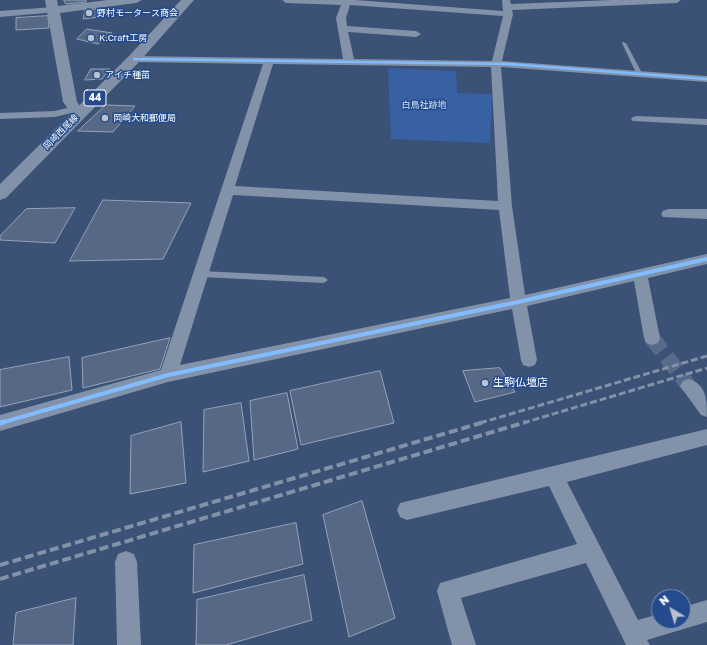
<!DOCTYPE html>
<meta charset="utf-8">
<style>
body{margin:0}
#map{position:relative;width:707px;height:645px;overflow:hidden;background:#3b5175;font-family:"Golos Text",sans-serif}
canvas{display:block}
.north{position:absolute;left:651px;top:589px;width:40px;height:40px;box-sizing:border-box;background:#234b8d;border:1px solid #7b93bb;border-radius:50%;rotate:322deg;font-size:11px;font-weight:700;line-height:16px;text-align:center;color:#fff}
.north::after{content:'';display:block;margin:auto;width:14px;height:18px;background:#bac2cf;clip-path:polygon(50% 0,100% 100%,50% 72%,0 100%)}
</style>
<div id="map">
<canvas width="707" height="645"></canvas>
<div class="north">N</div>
</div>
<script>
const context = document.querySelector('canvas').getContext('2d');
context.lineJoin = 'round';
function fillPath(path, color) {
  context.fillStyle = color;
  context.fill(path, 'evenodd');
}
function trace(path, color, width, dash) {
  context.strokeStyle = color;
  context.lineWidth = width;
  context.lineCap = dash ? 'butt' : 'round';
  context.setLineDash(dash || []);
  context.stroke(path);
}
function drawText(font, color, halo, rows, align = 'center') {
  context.font = font + ' "Golos Text","Noto Sans JP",sans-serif';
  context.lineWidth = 3;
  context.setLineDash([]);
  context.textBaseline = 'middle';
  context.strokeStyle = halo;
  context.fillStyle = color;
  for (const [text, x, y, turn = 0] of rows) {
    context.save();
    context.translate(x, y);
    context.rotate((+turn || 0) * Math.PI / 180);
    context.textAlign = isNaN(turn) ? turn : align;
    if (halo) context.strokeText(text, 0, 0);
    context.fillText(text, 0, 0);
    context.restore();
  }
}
const green = new Path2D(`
 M388,68L456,71L457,93L492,94L490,143L391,139Z`);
const building = new Path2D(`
 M64,0H86V2L66,4Z
 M101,9L100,17L83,19L85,10Z
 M48,16L49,28L16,30V18Z
 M87,29L112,33L98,44L77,39Z
 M91,69H110L102,79L85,80Z
 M106,105L135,106L113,132L78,131Z
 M103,200L191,203L163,259L70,261Z
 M75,208L55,243L0,240V236L26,209Z
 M170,338L160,369L83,388L82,358Z
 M69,357L72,390L0,407V370Z
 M500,368L515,392L475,402L463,371Z
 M380,371L394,423L301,445L290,391Z
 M287,393L298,449L254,460L250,401Z
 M241,403L249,461L203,472L204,410Z
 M181,422L186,483L130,494L131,436Z
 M362,501L395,618L349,637L323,515Z
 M296,523L303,564L193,593L194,545Z
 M304,575L312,620L226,645H196L197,600Z
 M76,598L73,645H13L16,613Z`);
const minorTunnel = new Path2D(`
 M652,338L689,386`);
const service = new Path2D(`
 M622,42L626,43L643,75L642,76L637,75L622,43Z
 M201,271L324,277L328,280L324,283L201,277L197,274Z`);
const minor = new Path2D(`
 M282,0H355L503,11L502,0H510L511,4L612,0H681L677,3L512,10L513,14L502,61L707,76V82L501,67L512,206L525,295L707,254V264L648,278L660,338L658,343L652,345L646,343L644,338L634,281L527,306L537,360L535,365L529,367L523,365L521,360L512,309L168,382L0,431V415L161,370L263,64L134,62L129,59L134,56L343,59L336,18L341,5L286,3ZM350,5L503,16L492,61L354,59L348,32L416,37L421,34L416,31L347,26L346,18ZM273,64L491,67L498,201L235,186ZM233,195L499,210L510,298L180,365Z
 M54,7L57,8L59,10L57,12L0,17V11Z
 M75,106L79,107L81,109L79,111L55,117L0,119V113L55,111Z
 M637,116L707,119V125L633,121L631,119L633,117Z
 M668,209H707V219L663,217L661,214L663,211Z
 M689,379C707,385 707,400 707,417L701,415L680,386L683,381Z
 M707,429V445L567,482L638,620L659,614V621H683V607L707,600V622L647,640L650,645H626L586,563L461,598L476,645H452L437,591L440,583L577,544L549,486L407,520L400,517L397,510L400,503Z
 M126,551L134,554L137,562L141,645H117L115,562L118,554Z`);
const tertiary = new Path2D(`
 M45,0H57L58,6L108,0H142L136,3L60,13L77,102L86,114L84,117L79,118L74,117L63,102Z`);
const primary = new Path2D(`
 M181,0H194L139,62L6,198L0,200V184L129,56Z`);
const railFar1 = new Path2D(`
 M480,423L707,356
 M523,423L707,368`);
const rail = new Path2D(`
 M0,565L484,422
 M0,579L526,422`);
const cyclewayFar2 = new Path2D(`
 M134,59L509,64L707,79`);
const cyclewayFar1 = new Path2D(`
 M0,423L168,375L518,302L707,259`);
const cycleway = new Path2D(`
 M0,423L4,422`);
const markers = [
 [89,13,4,"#bac2cf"],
 [91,38,4,"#bac2cf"],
 [97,75,4,"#bac2cf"],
 [105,118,4,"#bac2cf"],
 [485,383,4,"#bac2cf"]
];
const farPoinames = [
 ["野村モータース商会",97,13],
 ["K.Craft工房",99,38],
 ["アイチ種苗",105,75],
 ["岡崎大和郵便局",113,118]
];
const farParknames = [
 ["白鳥社跡地",424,105]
];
const farStreetnames = [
 ["岡崎西尾線",61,132,-45]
];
const shields = [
 [95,98,22]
];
const shieldNames = [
 ["44",95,98]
];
const poiNames = [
 ["生駒仏壇店",493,383]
];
fillPath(green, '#3861a3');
fillPath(building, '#566885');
trace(building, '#96a3b7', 1);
trace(minorTunnel, '#586b8a', 16, [16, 8]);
fillPath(service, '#8292a8');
fillPath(minor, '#8292a8');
fillPath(tertiary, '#8292a8');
fillPath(primary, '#8191a7');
trace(railFar1, '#8291a8', 3, [7, 3]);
trace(rail, '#8291a8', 4, [9, 4]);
trace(cyclewayFar2, '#80bcff', 2.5);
trace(cyclewayFar1, '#80bcff', 4);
trace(cycleway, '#80bcff', 5);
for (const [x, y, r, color] of markers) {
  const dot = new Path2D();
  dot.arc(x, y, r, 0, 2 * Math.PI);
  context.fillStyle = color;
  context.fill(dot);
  trace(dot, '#234b8d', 1.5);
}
drawText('9px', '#fff', '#234b8d', farPoinames, 'left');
drawText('9px', '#d6e4f8', '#234b8d', farParknames);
drawText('9px', '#fff', '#234b8d', farStreetnames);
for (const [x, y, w] of shields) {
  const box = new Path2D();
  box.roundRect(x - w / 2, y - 8, w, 16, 3);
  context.fillStyle = '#234b8d';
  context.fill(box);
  trace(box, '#fff', 1);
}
drawText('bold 10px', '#fff', null, shieldNames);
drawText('11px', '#fff', '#234b8d', poiNames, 'left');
</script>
